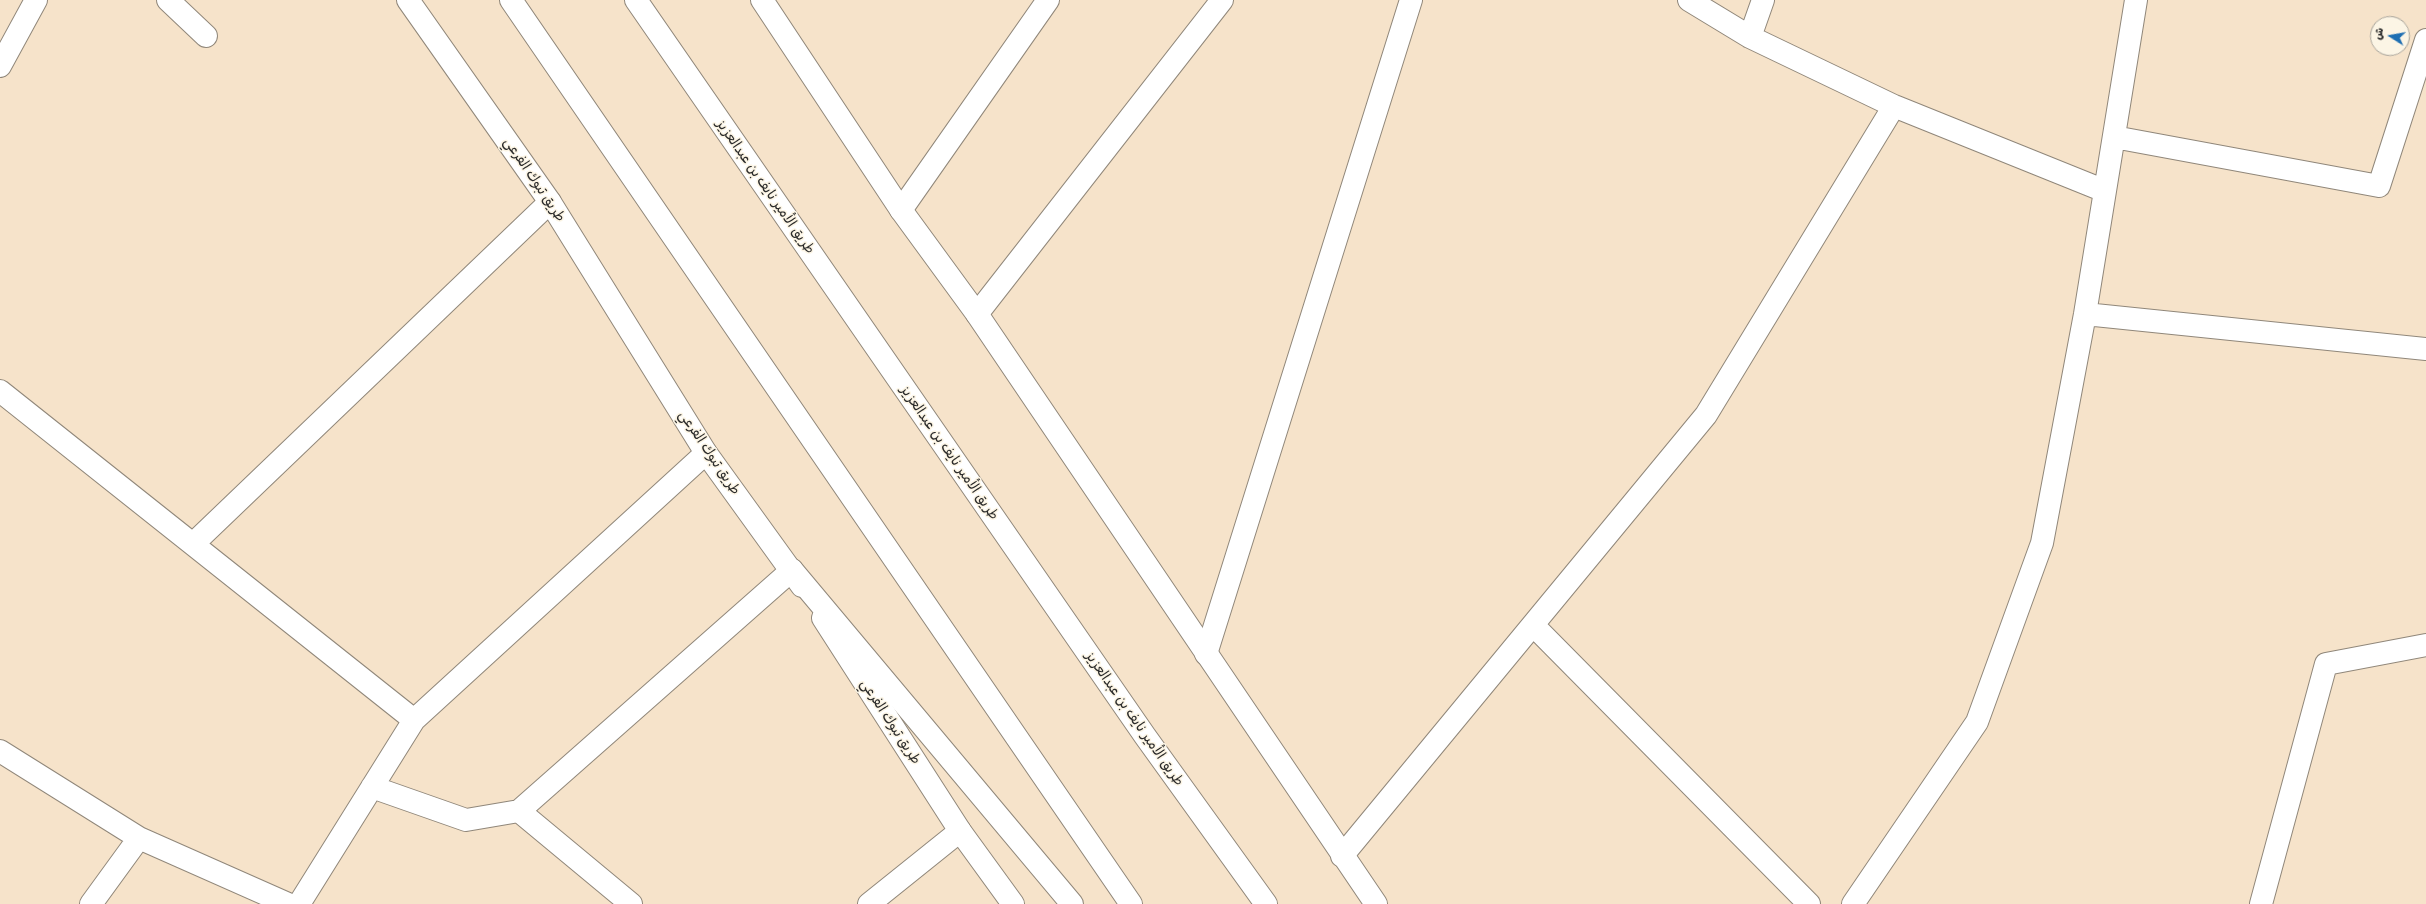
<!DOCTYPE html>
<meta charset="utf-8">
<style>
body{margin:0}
#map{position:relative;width:2426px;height:904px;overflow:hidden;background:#f6e3ca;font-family:Itim,"Playpen Sans Arabic",sans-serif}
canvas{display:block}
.north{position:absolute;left:2370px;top:16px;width:40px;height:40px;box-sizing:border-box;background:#fcf5e5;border:1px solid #a8a49b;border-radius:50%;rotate:281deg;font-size:11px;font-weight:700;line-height:16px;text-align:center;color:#2b2b2b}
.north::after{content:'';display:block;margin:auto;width:14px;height:18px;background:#1f6fb2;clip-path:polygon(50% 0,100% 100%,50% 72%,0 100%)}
</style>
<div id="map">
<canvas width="2426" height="904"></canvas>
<div class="north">ش</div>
</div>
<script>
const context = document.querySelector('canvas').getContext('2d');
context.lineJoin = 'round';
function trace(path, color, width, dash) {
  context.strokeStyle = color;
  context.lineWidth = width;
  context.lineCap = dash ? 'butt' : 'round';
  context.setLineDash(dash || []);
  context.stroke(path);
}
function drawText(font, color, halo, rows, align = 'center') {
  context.font = font + ' Itim,"Playpen Sans Arabic",sans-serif';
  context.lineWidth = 3;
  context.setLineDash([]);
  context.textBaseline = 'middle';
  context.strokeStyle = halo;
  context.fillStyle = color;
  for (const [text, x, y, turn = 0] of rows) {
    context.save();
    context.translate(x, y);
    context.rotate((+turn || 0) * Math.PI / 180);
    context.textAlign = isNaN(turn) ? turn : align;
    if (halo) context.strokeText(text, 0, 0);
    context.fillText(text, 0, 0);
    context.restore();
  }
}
const minor = new Path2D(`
 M168,0L206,36
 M1689,0L1750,37L1894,106L2105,191
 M1750,37L1763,0
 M0,66L36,0
 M2114,137L2379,186L2426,40
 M901,210L1048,0
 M977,314L1222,0
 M2085,314L2426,349
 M0,391L414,720
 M193,544L550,202
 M1533,625L1809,904
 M1206,654L1411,0
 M0,751L139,838L288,904
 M372,787L466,820L519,811L792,570
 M519,811L631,904
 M1342,856L1706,415L1894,106
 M91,904L139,838
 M299,904L414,720L706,453
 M869,904L960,831
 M1853,904L1977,722L2042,543L2085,314L2136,0
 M2261,904L2326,664L2426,645`);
const major = new Path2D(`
 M408,0L550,202L706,453L802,586
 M762,0L901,210L977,314L1376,904
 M823,618L960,831L1013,904`);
const highway = new Path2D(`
 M511,0L1131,904
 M636,0L1145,736L1266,904
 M792,570L1072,904`);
const streetNames = [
 ["طريق تبوك الفرعي",534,180,56],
 ["طريق الأمير نايف بن عبدالعزيز",765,187,55],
 ["طريق تبوك الفرعي",709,453,56],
 ["طريق الأمير نايف بن عبدالعزيز",949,453,55],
 ["طريق الأمير نايف بن عبدالعزيز",1134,719,55],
 ["طريق تبوك الفرعي",890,722,57]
];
trace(minor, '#90877a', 24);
trace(major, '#90877a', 24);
trace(highway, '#90877a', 24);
trace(minor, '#fff', 22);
trace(major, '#fff', 22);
trace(highway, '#fff', 22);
drawText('14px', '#2b2b2b', '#fcf5e5', streetNames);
</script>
